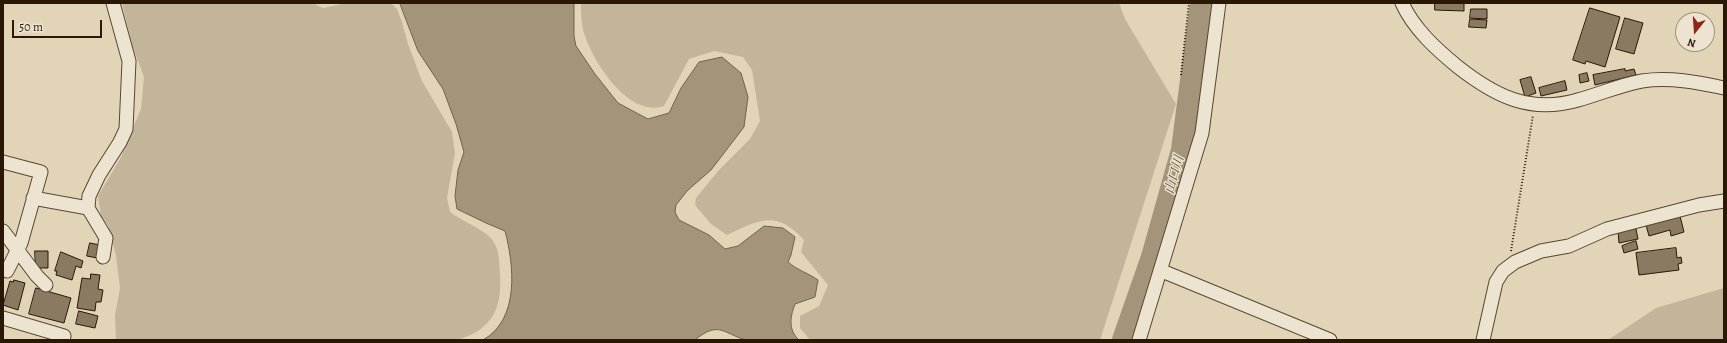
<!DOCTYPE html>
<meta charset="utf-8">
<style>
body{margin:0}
#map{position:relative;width:1727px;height:343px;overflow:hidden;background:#e2d5b7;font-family:Alegreya,serif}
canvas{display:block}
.frame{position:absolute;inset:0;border:4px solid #2a1705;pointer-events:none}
.north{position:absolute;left:1675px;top:12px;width:40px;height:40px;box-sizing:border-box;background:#ece4d0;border:1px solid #9e927f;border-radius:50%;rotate:197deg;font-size:11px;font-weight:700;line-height:16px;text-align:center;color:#2a1705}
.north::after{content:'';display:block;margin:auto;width:14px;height:18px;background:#8f2418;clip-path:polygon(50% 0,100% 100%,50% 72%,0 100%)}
.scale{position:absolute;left:12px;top:20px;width:90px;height:18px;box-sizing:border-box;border:2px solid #2a1705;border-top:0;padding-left:5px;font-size:12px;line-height:14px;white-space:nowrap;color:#2a1705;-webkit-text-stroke:3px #ece4d0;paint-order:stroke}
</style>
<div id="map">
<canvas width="1727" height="343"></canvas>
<div class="frame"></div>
<div class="north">N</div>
<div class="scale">50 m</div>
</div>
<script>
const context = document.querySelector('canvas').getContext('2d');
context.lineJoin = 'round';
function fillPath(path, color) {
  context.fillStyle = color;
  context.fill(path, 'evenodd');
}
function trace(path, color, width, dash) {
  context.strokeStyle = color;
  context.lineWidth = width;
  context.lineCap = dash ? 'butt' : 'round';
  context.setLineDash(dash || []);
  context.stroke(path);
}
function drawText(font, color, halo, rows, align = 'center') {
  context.font = font + ' Alegreya,"Noto Serif JP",serif';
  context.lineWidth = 3;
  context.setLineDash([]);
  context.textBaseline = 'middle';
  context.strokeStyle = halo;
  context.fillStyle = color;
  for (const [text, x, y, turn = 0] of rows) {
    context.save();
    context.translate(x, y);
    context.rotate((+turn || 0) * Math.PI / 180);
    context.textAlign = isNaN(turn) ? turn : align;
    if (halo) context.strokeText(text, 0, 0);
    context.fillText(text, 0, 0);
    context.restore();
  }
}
const green = new Path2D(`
 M122,3H312L323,8L347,3H391L397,9L402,22L408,44L422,81L452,132L455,153L447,198L450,212C463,222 485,229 493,241C500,251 499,262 500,274C501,298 499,316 478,331C472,335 464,337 458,340H116L115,315L120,288L116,256L109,227L101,216L98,196L120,159L141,109L144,77L132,45Z
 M581,3H1119L1125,19L1176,104L1100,340H810L800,328V316L819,306L828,285L801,252L804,240C777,210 760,219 727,235L711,224L695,205L696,198L719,170L750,139L760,121L752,70L743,57L714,51L689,59L664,106C629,118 594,63 585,36C581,25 581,14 581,3Z
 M1724,288V340H1608L1656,308Z`);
const water = new Path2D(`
 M400,3H574V36L576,46L595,74L618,103L648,119L669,113L681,88L699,62L722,57L741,73L748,97L744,127L711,170L687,191L676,205L675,212L679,220L709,235L725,249L738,246L764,226L783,228L795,237L791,255L788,262C797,270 808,273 818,280L815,297L795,304C790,317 788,330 799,340C787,340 756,343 746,340C724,334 719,320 695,340H483C520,319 514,265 505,231L486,223L457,209L455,196L458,170L464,152L456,124L443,89L418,51Z`);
const river = new Path2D(`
 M1123,340L1152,257L1182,150L1201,3`);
const building = new Path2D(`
 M1435,3H1464V11L1435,10Z
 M1590,8L1620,17L1605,67L1586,61L1585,64L1573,60Z
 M1471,9H1487V19L1470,18Z
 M1625,18L1643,23L1634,54L1616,49Z
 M1470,19L1487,20L1486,28L1469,27Z
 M1625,69V71L1634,69L1636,75L1595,85L1593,75Z
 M1587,73L1589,81L1580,83L1579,75Z
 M1531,77L1536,93L1525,97L1520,80Z
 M1565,81L1567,90L1541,96L1539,88Z
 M1680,216L1684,232L1671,236L1670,230L1649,236L1646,225Z
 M1636,229L1638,239L1619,243L1618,231Z
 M1636,241L1638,249L1624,253L1622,246Z
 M90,243L100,245L97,258L87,256Z
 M1676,248L1677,258L1681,257L1682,263L1678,264L1679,270L1639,275L1636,253Z
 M35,251H48V268H36Z
 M61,252L83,261L81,268L76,266L72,280L56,275L57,271H55Z
 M91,274L100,275L98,289L103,290L101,302H96L95,311L77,308L82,278L90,279Z
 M14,280L25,283L18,310L3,305L10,281L13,282Z
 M36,288L71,298L64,323L29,314Z
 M79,311L98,316L95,328L76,324Z`);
const path = new Path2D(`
 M1181,75L1189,3
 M1511,251L1533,115`);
const minor = new Path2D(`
 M1402,3C1414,29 1436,49 1458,67C1495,96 1530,114 1578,100C1600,94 1620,85 1642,81C1670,77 1697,82 1724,88
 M3,162L41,172L21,243L7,271
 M33,198L88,208
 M3,231L37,276L46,285
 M103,257L106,238L88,208L89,196L99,175L120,142L126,129L129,61L113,3
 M1162,271L1330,340
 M3,318L64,336L63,340
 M1139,340L1202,133L1219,3
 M1483,340L1496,282L1503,271L1515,262L1541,251L1569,246L1607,229L1699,205L1724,201`);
const waterNames = [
 ["山口川",1175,175,-74]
];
fillPath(green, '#c3b599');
fillPath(water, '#a3947a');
trace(water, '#73624b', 1);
trace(river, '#a3947a', 22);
fillPath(building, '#8a7a62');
trace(building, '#2a1705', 1);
trace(minor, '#584632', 15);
trace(path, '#2a1705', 2, [1, 2]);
trace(minor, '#ece4d0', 13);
drawText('italic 13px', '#5a4934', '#ece4d0', waterNames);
</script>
